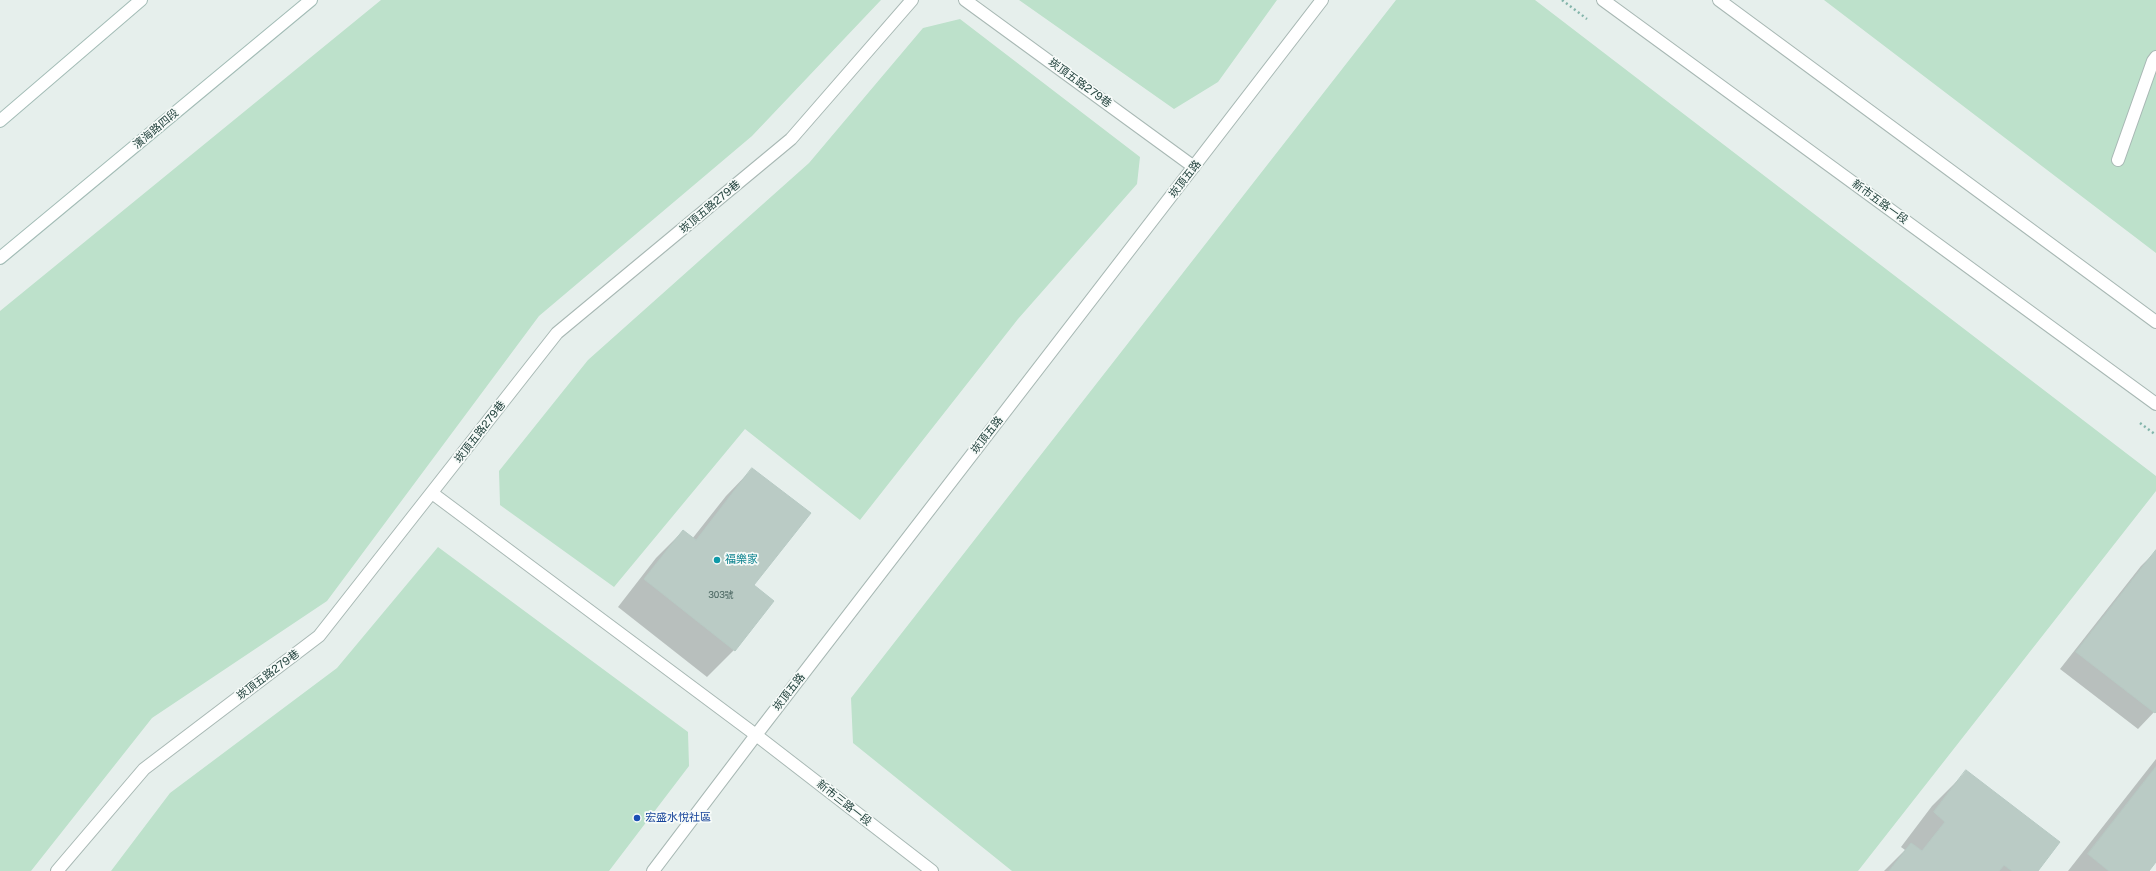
<!DOCTYPE html>
<meta charset="utf-8">
<style>
body{margin:0}
canvas{display:block;background:#e6efec}
</style>
<canvas width="2156" height="871"></canvas>
<script>
const context = document.querySelector('canvas').getContext('2d');
context.lineJoin = 'round';
function fillPath(path, color) {
  context.fillStyle = color;
  context.fill(path, 'evenodd');
}
function trace(path, color, width, dash) {
  context.strokeStyle = color;
  context.lineWidth = width;
  context.lineCap = dash ? 'butt' : 'round';
  context.setLineDash(dash || []);
  context.stroke(path);
}
function drawText(font, color, halo, rows, align = 'center') {
  context.font = font + ' "Public Sans","Noto Sans TC",sans-serif';
  context.lineWidth = 3.5;
  context.setLineDash([]);
  context.textBaseline = 'middle';
  context.strokeStyle = halo;
  context.fillStyle = color;
  for (const [text, x, y, turn = 0] of rows) {
    context.save();
    context.translate(x, y);
    context.rotate((+turn || 0) * Math.PI / 180);
    context.textAlign = isNaN(turn) ? turn : align;
    if (halo) context.strokeText(text, 0, 0);
    context.fillText(text, 0, 0);
    context.restore();
  }
}
const green = new Path2D(`
 M381,0H881L752,136L539,316L327,601L152,718L31,871H0V311Z
 M1019,0H1277L1218,82L1174,109Z
 M1396,0H1535L2156,476V491L1858,871H1012L853,743L851,698Z
 M1824,0H2156V253Z
 M960,19L1140,157L1137,184L1018,319L860,520L745,429L614,587L500,505L499,471L588,360L809,163L923,28Z
 M438,547L688,732L689,766L609,871H111L170,793L337,668Z`);
const shadow = new Path2D(`
 M752,469L734,650L707,677L618,607L656,558L683,531L692,539L726,496Z
 M2156,551V710L2138,729L2060,669L2141,566Z
 M2156,759V860L2148,871H2068Z
 M1966,772L2036,871H1884L1905,850L1901,847L1932,806Z`);
const building = new Path2D(`
 M752,468L811,513L754,585L774,601L735,651L644,579L683,530L696,540Z
 M2156,550V712L2155,713L2076,652Z
 M2156,767V862L2149,871H2109L2088,854Z
 M1966,770L2060,842L2038,871H2012L2004,865L1999,871H1889L1911,843L1922,851L1945,822L1934,812Z`);
const path = new Path2D(`
 M1562,0L1587,19
 M2140,423L2156,435`);
const street = new Path2D(`
 M965,0L1194,167
 M1603,0L2156,404
 M1719,0L2156,322
 M2118,160L2153,61L2156,57
 M432,493L756,735L932,871
 M57,871L144,769L319,636L557,333L791,139L912,0
 M653,871L756,735L1322,0`);
const secondary = new Path2D(`
 M0,121L141,0
 M0,258L311,0`);
const markers = [
 [717,560,4,"#0f9aa8"],
 [637,818,4,"#1a4fb4"]
];
const numberNames = [
 ["303號",721,595]
];
const streetNames = [
 ["崁頂五路279巷",1080,83,36],
 ["濱海路四段",156,129,-40],
 ["崁頂五路",1185,179,-52],
 ["新市五路一段",1880,202,36],
 ["崁頂五路279巷",710,207,-40],
 ["崁頂五路279巷",480,432,-52],
 ["崁頂五路",987,435,-52],
 ["崁頂五路279巷",268,675,-37],
 ["崁頂五路",789,692,-52],
 ["新市三路一段",844,803,38]
];
const cultureNames = [
 ["福樂家",725,560]
];
const transitNames = [
 ["宏盛水悅社區",645,818]
];
fillPath(green, '#bde1cb');
fillPath(shadow, '#0003');
fillPath(building, '#bacbc5');
trace(building, '#b7cac4', 1);
trace(street, '#a8b8b4', 14);
trace(secondary, '#a3bcb6', 14);
trace(path, '#84b5ab', 2.5, [2, 3]);
trace(street, '#fff', 12);
trace(secondary, '#fff', 12);
for (const [x, y, r, color] of markers) {
  const dot = new Path2D();
  dot.arc(x, y, r, 0, 2 * Math.PI);
  context.fillStyle = color;
  context.fill(dot);
  trace(dot, '#f7fbf9', 1.5);
}
drawText('9px', '#496560', null, numberNames);
drawText('11px', '#23433e', '#f7fbf9', streetNames);
drawText('11px', '#0d838f', '#f7fbf9', cultureNames, 'left');
drawText('11px', '#164399', '#f7fbf9', transitNames, 'left');
</script>
